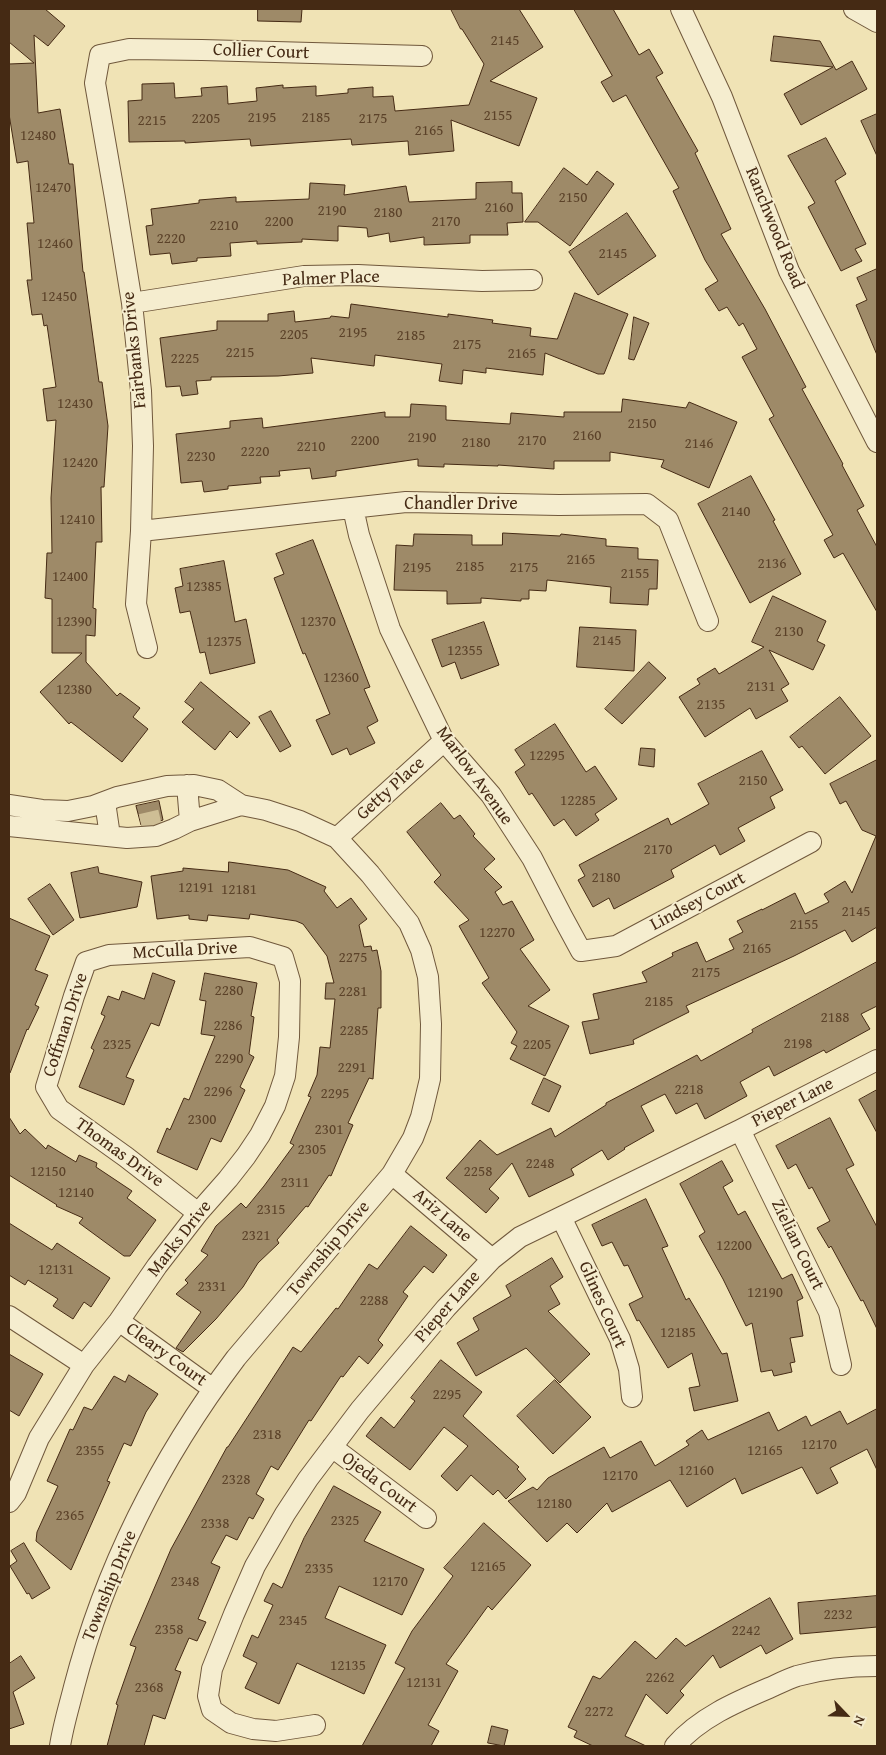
<!DOCTYPE html>
<style>
body{margin:0}
#map{position:relative;width:886px;height:1755px;overflow:hidden;background:#f0e3b5;font-family:"Gentium Book Plus",serif}
canvas{display:block}
.frame{position:absolute;inset:0;border:10px solid #452a14;pointer-events:none}
.north{position:absolute;left:821px;top:1690px;width:50px;height:50px;-webkit-text-stroke:4px #f5edcf;paint-order:stroke;rotate:114deg;font-size:14px;font-weight:700;line-height:20px;text-align:center;color:#452a14}
.north::after{content:'';display:block;margin:auto;width:18px;height:22px;background:#452a14;clip-path:polygon(50% 0,100% 100%,50% 72%,0 100%)}
</style>
<div id="map">
<canvas width="886" height="1755"></canvas>
<div class="frame"></div>
<div class="north">N</div>
</div>
<script>
const context = document.querySelector('canvas').getContext('2d');
context.lineJoin = 'round';
function fillPath(path, color) {
  context.fillStyle = color;
  context.fill(path, 'evenodd');
}
function trace(path, color, width, dash) {
  context.strokeStyle = color;
  context.lineWidth = width;
  context.lineCap = dash ? 'butt' : 'round';
  context.setLineDash(dash || []);
  context.stroke(path);
}
function drawText(font, color, halo, rows, align = 'center') {
  context.font = font + ' "Gentium Book Plus",serif';
  context.lineWidth = 4;
  context.setLineDash([]);
  context.textBaseline = 'middle';
  context.strokeStyle = halo;
  context.fillStyle = color;
  for (const [text, x, y, turn = 0] of rows) {
    context.save();
    context.translate(x, y);
    context.rotate((+turn || 0) * Math.PI / 180);
    context.textAlign = isNaN(turn) ? turn : align;
    if (halo) context.strokeText(text, 0, 0);
    context.fillText(text, 0, 0);
    context.restore();
  }
}
const building = new Path2D(`
 M9,9H45L65,26L48,46L34,35L38,113L60,109L69,164H73L83,272H84L99,382H102L108,426L104,487H101L102,542H96L93,608L96,609L95,636L86,635V662L117,696L120,693L140,708L133,717L148,729L122,762L71,722L69,724L40,692L82,653H52V599L45,598L47,553H52L51,498L56,420L47,421L43,389L56,387L47,325L44,326L42,314L32,315L27,280H32L27,223H34L28,161L17,163L9,114V64L34,63L9,42Z
 M258,9H302L301,22L258,21Z
 M451,9H519L543,47L490,81L537,98L519,146L451,120L454,151L409,155L408,141L352,145L351,139L251,146L250,139L185,143V141L129,142L128,101L142,100V84L174,83L175,98L202,96L201,88L227,86L228,104L257,101L256,88L283,85V88L316,86V96L348,93V89L373,87V97L393,96L395,111L469,105L484,64L462,29H461Z
 M574,9H613L639,55L649,49L663,73L656,77L698,151L695,153L731,229L721,234L765,309L806,387L802,389L843,464L842,465L864,506L857,510L877,547V612L843,553L834,558L824,540L833,535L769,419L774,416L742,357L757,349L743,323L739,326L727,307L719,311L705,289L718,281L705,260L673,191L679,188L626,95L613,102L601,82L612,76Z
 M774,36L820,41L836,70L852,61L867,89L801,125L784,94L833,67L771,61Z
 M877,114V156L861,121Z
 M826,138L846,174L835,181L866,244L855,249L862,261L841,271L808,207L815,203L788,156Z
 M564,168L587,185L597,171L614,184L570,246L538,222H525Z
 M512,182V193H522L523,222L507,223L508,235H470V243L424,245V237L390,242L389,233L368,237L367,228L338,226V241L302,239V242L257,244V241L230,243L231,256L197,258V261L172,264L170,253L150,255L146,226L153,225L151,209L199,203V200L236,197V202L309,199L310,183L345,185L344,195L406,186L409,202L476,199V183Z
 M627,213L656,256L598,295L569,252Z
 M877,269V355L856,305L867,300L857,278Z
 M575,293L628,314L604,374H598L545,353L543,375L486,368V373L463,370L462,384L439,381L442,364L375,355L374,366L311,358L313,373L278,376L211,377V380L196,381L198,394L182,396L180,386L166,387L160,338L217,330V321H268V314L294,311L295,322L330,318L331,316L349,318L351,304L448,317V314L493,320L492,323L531,328L530,336L557,339Z
 M634,317L649,323L634,360L629,359Z
 M623,399L686,408L689,402L737,422L709,488L661,467L664,460L610,452V461H554V469L498,465V466L444,464V467L418,466V459L336,471V476L312,479L310,468L279,471L280,476L260,477L261,483L228,486V489L204,492L202,481L181,483L176,434L230,428V421L262,418L263,428L385,412V417H410L411,404L446,406V420L510,424L511,413L564,417V412H621Z
 M751,476L775,520L773,521L801,574L750,603L698,504Z
 M503,533L560,536L561,534L606,539V546L638,548V559L658,560L657,589H649L648,605L610,603L611,587L547,580L546,591L529,590V599H521V601L481,598V603L447,604V591L394,590L396,545L413,546L414,534L472,535V545H502Z
 M313,540L370,687L364,689L378,721L367,727L375,743L350,755L347,748L332,755L316,720L330,714L305,653L303,654L274,578L284,574L276,554Z
 M224,561L235,622L246,619L255,663L210,674L205,652L200,653L190,611L180,613L175,588L183,586L180,569Z
 M773,596L826,621L817,641L825,645L813,670L769,650L789,684L781,689L788,701L756,719L750,708L705,737L679,697L700,684L697,679L715,668L719,674L764,647L752,642Z
 M484,622L499,665L461,679L455,662L442,667L432,640Z
 M580,627L636,630L634,671L577,667Z
 M649,662L666,678L622,724L605,709Z
 M201,682L250,723L237,738L230,731L215,750L182,722L194,709L185,702Z
 M840,697L871,736L825,774L802,746L799,748L790,737Z
 M271,711L291,746L280,752L259,717Z
 M555,724L586,772L595,766L617,799L595,814L599,820L576,836L564,819L554,826L532,793L529,795L515,772L525,765L515,750Z
 M641,748L655,749L654,767L639,765Z
 M762,751L783,790L770,797L775,808L738,828L745,841L720,855L715,845L671,870L674,877L614,909L609,898L593,907L578,880L585,876L579,865L668,818L671,825L709,804L698,784Z
 M877,760V927L852,942L845,930L794,956L686,1006L689,1012L633,1040L634,1044L590,1054L582,1022L599,1019L593,994L647,982L642,972L673,956L672,953L697,942L706,962L734,949L729,939L743,932L737,921L762,909V910L795,893L805,914L829,902L824,894L845,881L852,893L876,836L862,830L846,801L840,804L830,784Z
 M159,801L163,820L153,824L141,825L136,806Z
 M441,803L454,819L460,815L475,834L473,836L495,859L484,869L502,887L495,892L503,905L512,901L534,940L520,949L550,990L528,1006L569,1026L545,1076L510,1059L517,1046L511,1043L517,1032L482,983L489,978L459,926L469,920L434,882L441,875L407,832Z
 M229,862L288,870L326,887L324,891L337,908L351,898L367,919L359,925L364,947L371,946L372,951L377,950L381,971V1008H378L373,1079L369,1078L348,1123L353,1125L331,1176L329,1175L308,1207L306,1206L277,1240L279,1243L258,1263L243,1287L216,1319L183,1352L176,1348L201,1312L176,1294L188,1283L185,1280L208,1255L201,1251L216,1226L241,1203L246,1208L264,1186L294,1145L290,1143L311,1097L308,1096L317,1075L320,1047L330,1048L335,999H325L326,983H334L327,956L303,924L296,921L250,914L249,919L208,915L207,921L189,919V915L157,919L151,876L183,871V868L228,872Z
 M98,867L99,873L142,882L137,907L80,918L71,873Z
 M50,884L74,920L53,935L28,899Z
 M9,918L50,936L35,970L48,975L35,1005L39,1007L28,1030L27,1029L10,1073H9Z
 M877,962V1006L861,1014L870,1029L826,1053L824,1050L774,1076L769,1066L740,1082L747,1096L705,1119L697,1103L676,1114L665,1094L641,1106L654,1131L624,1148L625,1149L608,1160L602,1150L571,1169L574,1175L529,1197L512,1163L489,1189L499,1198L486,1213L446,1178L480,1140L497,1155L551,1128L555,1137L606,1105V1103L697,1055L701,1061L753,1032L752,1030Z
 M153,973L175,981L159,1026L151,1023L126,1077L134,1080L124,1105L79,1087L94,1050L91,1048L105,1016L101,1014L108,996L119,1000L122,991L144,999Z
 M205,973L257,983L251,1016L254,1017L249,1054L254,1057L240,1087L245,1090L221,1142L211,1138L197,1170L157,1152L167,1128L170,1130L184,1098L189,1100L215,1036L201,1034L206,1001L200,1000Z
 M544,1078L561,1086L549,1112L532,1104Z
 M877,1090V1133L859,1100Z
 M9,1117L20,1134L25,1129L46,1149L48,1145L76,1162L79,1155L97,1163L96,1167L132,1191L127,1198L156,1220L130,1256H124L79,1223L83,1218L56,1206L57,1205L9,1175Z
 M830,1118L854,1165L846,1169L877,1227V1329L863,1300L861,1301L831,1246L829,1248L817,1228L830,1221L812,1187L809,1189L796,1164L788,1169L776,1146Z
 M722,1161L733,1181L723,1187L738,1215L745,1211L782,1279L792,1274L803,1298L797,1301L803,1336L790,1338L795,1362L790,1363L792,1372L774,1376L772,1370L761,1372L752,1323L746,1326L723,1279L699,1236L705,1232L680,1184Z
 M646,1199L668,1246L662,1248L686,1300L689,1298L722,1354L727,1353L738,1401L694,1411L689,1388L700,1386L692,1353L668,1368L639,1320L637,1321L629,1304L643,1297L628,1265L624,1266L612,1242L602,1246L592,1225Z
 M9,1223L52,1250L57,1243L110,1278L91,1307L84,1302L73,1319L53,1306L58,1299L28,1280L25,1285L9,1275Z
 M411,1226L447,1255L433,1273L424,1266L403,1292L408,1296L378,1340L383,1345L368,1364L359,1356L343,1377L341,1376L311,1421L309,1420L278,1470L271,1466L256,1494L264,1499L253,1519L249,1517L237,1540L226,1535L211,1563L220,1567L198,1619L206,1622L197,1641L189,1638L175,1670L181,1672L165,1719L153,1715L144,1746H107L118,1705L116,1704L136,1647L130,1645L171,1549L227,1447H228L293,1347L301,1352L336,1308L338,1309L369,1264L377,1269Z
 M552,1258L563,1277L550,1286L560,1304L548,1311L590,1354L560,1383L526,1348L476,1376L457,1343L479,1330L473,1318L511,1296L506,1286Z
 M9,1354L43,1374L19,1416L9,1410Z
 M441,1360L482,1392L463,1416L519,1467L517,1469L526,1479L506,1499L498,1490L493,1495L471,1475L457,1491L441,1476L468,1446L444,1427L410,1470L366,1436L381,1417L394,1428L415,1401L411,1398Z
 M129,1375L158,1394L146,1412L131,1446L124,1443L107,1481L110,1482L71,1570L36,1541L37,1532L58,1486L47,1481L70,1429L73,1430L84,1407L92,1410L114,1376L125,1382Z
 M555,1380L591,1417L553,1454L517,1416Z
 M877,1409V1470L867,1449L830,1468L838,1483L817,1494L802,1467L742,1494L735,1478L687,1507L670,1480L612,1512L607,1503L577,1533L567,1523L547,1542L508,1501L533,1487L537,1490L548,1478L604,1447L610,1458L641,1441L655,1466L689,1445L686,1441L702,1430L708,1440L769,1412L778,1431L806,1416L811,1426L840,1411L847,1424Z
 M334,1486L381,1512L364,1541L424,1569L402,1615L339,1586L325,1618L386,1645L364,1694L297,1663L279,1704L245,1688L257,1663L243,1656L252,1635L258,1638L273,1605L264,1601L273,1583L282,1588L304,1538Z
 M484,1523L531,1565L492,1610L488,1606L446,1664L458,1671L428,1725L439,1731L431,1746H362L405,1668L395,1663L412,1631L453,1576L444,1568Z
 M24,1543L50,1588L32,1599L29,1593L27,1594L10,1566L17,1561L11,1551Z
 M877,1596V1627L800,1634L798,1603Z
 M770,1598L793,1639L766,1654L761,1645L720,1668L713,1655L680,1691L684,1695L667,1714L646,1694L625,1736L646,1746H593L574,1737L577,1731L568,1727L593,1676L600,1679L635,1641L656,1659L676,1638L685,1646Z
 M21,1656L35,1678L13,1692L24,1724L9,1729V1664Z
 M492,1726L508,1730L504,1746L488,1743Z`);
const minorTunnel = new Path2D(`
 M141,824L163,819`);
const minor = new Path2D(`
 M681,9L722,97L789,271L877,442
 M854,9L877,22
 M132,303L304,276L358,275L482,281L532,280
 M353,508L359,535L390,629L444,741L491,795L532,858L562,916L581,951L616,946L811,842
 M141,531L406,502L559,505L647,504L668,520L708,621
 M147,648L136,604L141,531L143,446L141,391L132,303L115,198L95,83L100,55L129,49L202,50L422,56
 M187,785L190,821
 M105,802L110,836
 M9,805L42,810L68,811L93,806L117,797L167,786L194,785L218,790L241,805L266,810L300,821L337,838L370,874L409,923L421,950L428,977L431,1024L430,1079L421,1117L413,1138L392,1174L236,1358C162,1456 105,1568 74,1687C69,1707 63,1726 60,1746
 M9,826L127,838L156,836L174,829L190,821L241,805
 M337,838L444,741
 M740,1130L829,1312L841,1365
 M392,1174L492,1259
 M561,1217L620,1339L629,1369L632,1397
 M9,1316L84,1365
 M119,1321L213,1389
 M332,1447L426,1518
 M9,1502L16,1493L39,1438L84,1365L119,1321L157,1266L198,1213L228,1179L246,1156L260,1135L275,1106L285,1076L289,1037L290,981L283,957L250,947L109,955L86,962L74,996L46,1087L59,1109L126,1157L198,1213
 M315,1725L276,1731L253,1729L231,1723L212,1710L208,1696L212,1669L234,1614L255,1566L285,1514L308,1479L360,1410L446,1308L492,1259L520,1237L740,1130L877,1060
 M675,1746C699,1718 736,1702 769,1688C778,1684 788,1679 797,1676C822,1669 851,1666 877,1666`);
const numberNames = [
 ["2145",505,41],
 ["2155",498,116],
 ["2195",262,118],
 ["2185",316,118],
 ["2205",206,119],
 ["2175",373,119],
 ["2215",152,121],
 ["2165",429,131],
 ["12480",38,136],
 ["12470",53,188],
 ["2150",573,198],
 ["2160",499,208],
 ["2190",332,211],
 ["2180",388,213],
 ["2200",279,222],
 ["2170",446,222],
 ["2210",224,226],
 ["2220",171,239],
 ["12460",55,244],
 ["2145",613,254],
 ["12450",59,297],
 ["2195",353,333],
 ["2205",294,335],
 ["2185",411,336],
 ["2175",467,345],
 ["2215",240,353],
 ["2165",522,354],
 ["2225",185,359],
 ["12430",75,404],
 ["2150",642,424],
 ["2160",587,436],
 ["2190",422,438],
 ["2200",365,441],
 ["2170",532,441],
 ["2180",476,443],
 ["2146",699,444],
 ["2210",311,447],
 ["2220",255,452],
 ["2230",201,457],
 ["12420",80,463],
 ["2140",736,512],
 ["12410",77,520],
 ["2165",581,560],
 ["2136",772,564],
 ["2185",470,567],
 ["2195",417,568],
 ["2175",524,568],
 ["2155",635,574],
 ["12400",70,577],
 ["12385",204,587],
 ["12390",74,622],
 ["12370",318,622],
 ["2130",789,632],
 ["2145",607,641],
 ["12375",224,642],
 ["12355",465,651],
 ["12360",341,678],
 ["2131",761,687],
 ["12380",74,690],
 ["2135",711,705],
 ["12295",547,756],
 ["2150",753,781],
 ["12285",578,801],
 ["2170",658,850],
 ["2180",606,878],
 ["12191",196,888],
 ["12181",239,890],
 ["2145",856,912],
 ["2155",804,925],
 ["12270",497,933],
 ["2165",757,949],
 ["2275",353,958],
 ["2175",706,973],
 ["2280",229,991],
 ["2281",353,992],
 ["2185",659,1002],
 ["2188",835,1018],
 ["2286",228,1026],
 ["2285",354,1031],
 ["2198",798,1044],
 ["2325",117,1045],
 ["2205",537,1045],
 ["2290",229,1059],
 ["2291",352,1068],
 ["2218",689,1090],
 ["2296",218,1092],
 ["2295",335,1094],
 ["2300",202,1120],
 ["2301",329,1130],
 ["2305",312,1150],
 ["2248",540,1164],
 ["12150",48,1172],
 ["2258",478,1172],
 ["2311",295,1183],
 ["12140",76,1193],
 ["2315",271,1210],
 ["2321",256,1236],
 ["12200",734,1246],
 ["12131",56,1270],
 ["2331",212,1287],
 ["12190",765,1293],
 ["2288",374,1301],
 ["12185",678,1333],
 ["2295",447,1395],
 ["2318",267,1435],
 ["12170",819,1445],
 ["2355",90,1451],
 ["12165",765,1451],
 ["12160",696,1471],
 ["12170",620,1476],
 ["2328",236,1480],
 ["12180",554,1504],
 ["2365",70,1516],
 ["2325",345,1521],
 ["2338",215,1524],
 ["12165",488,1567],
 ["2335",319,1569],
 ["2348",185,1582],
 ["12170",390,1582],
 ["2232",838,1615],
 ["2345",293,1621],
 ["2358",169,1630],
 ["2242",746,1631],
 ["12135",348,1666],
 ["2262",660,1678],
 ["12131",424,1683],
 ["2368",149,1688],
 ["2272",599,1712]
];
const streetNames = [
 ["Collier Court",261,52,2],
 ["Ranchwood Road",774,228,68],
 ["Palmer Place",331,279,-2],
 ["Fairbanks Drive",135,350,-96],
 ["Chandler Drive",461,504],
 ["Marlow Avenue",474,776,54],
 ["Getty Place",391,789,-42],
 ["Lindsey Court",698,902,-28],
 ["McCulla Drive",185,951,-3],
 ["Coffman Drive",66,1025,-72],
 ["Pieper Lane",793,1103,-27],
 ["Thomas Drive",119,1153,36],
 ["Ariz Lane",442,1216,41],
 ["Marks Drive",180,1239,-52],
 ["Zielian Court",797,1245,64],
 ["Township Drive",329,1249,-50],
 ["Glines Court",602,1305,66],
 ["Pieper Lane",448,1307,-49],
 ["Cleary Court",166,1355,36],
 ["Ojeda Court",379,1483,37],
 ["Township Drive",110,1586,-68]
];
fillPath(building, '#9e8a68');
trace(building, '#452a14', 1);
trace(minorTunnel, '#cebe95', 20, [20, 10]);
trace(minor, '#70583c', 22);
trace(minor, '#f5edcf', 20);
drawText('15px', '#5b4229', null, numberNames);
drawText('18px', '#452a14', '#f5edcf', streetNames);
</script>
